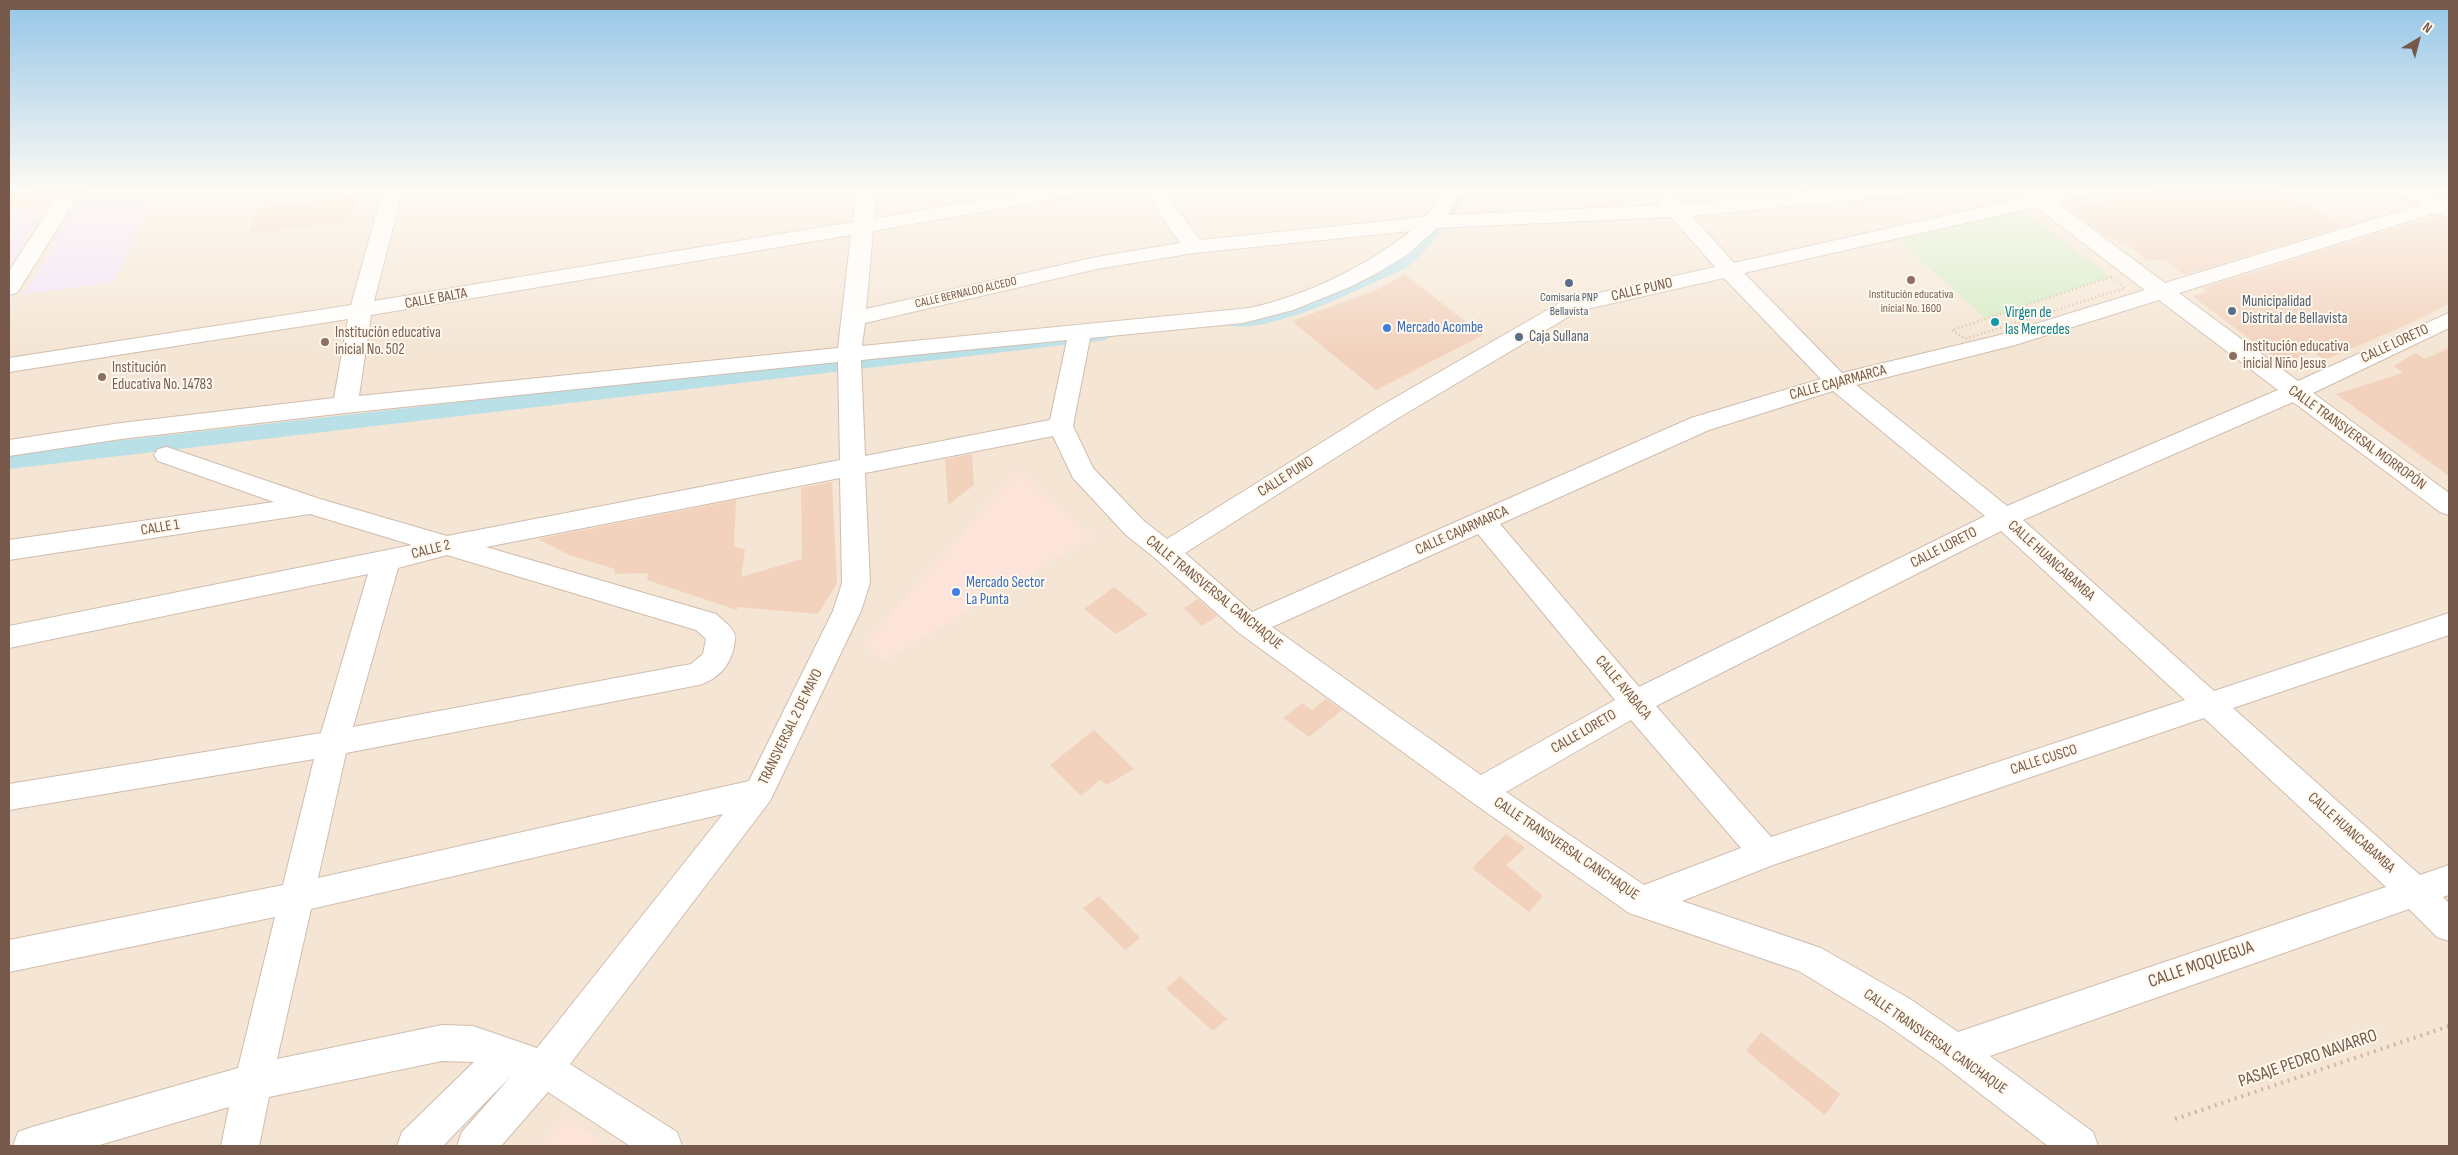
<!DOCTYPE html>
<meta charset="utf-8">
<style>
body{margin:0}
#map{position:relative;width:2458px;height:1155px;overflow:hidden;background:#fdf4e6;font-family:"Sofia Sans Condensed",sans-serif}
canvas{display:block}
.frame{position:absolute;inset:0;border:10px solid #76594a;pointer-events:none}
.north{position:absolute;left:2393px;top:15px;width:50px;height:50px;-webkit-text-stroke:4px #fff8ec;paint-order:stroke;rotate:37deg;font-size:14px;font-weight:700;line-height:20px;text-align:center;color:#76594a}
.north::after{content:'';display:block;margin:auto;width:18px;height:22px;background:#76594a;clip-path:polygon(50% 0,100% 100%,50% 72%,0 100%)}
</style>
<div id="map">
<canvas width="2458" height="1155"></canvas>
<div class="frame"></div>
<div class="north">N</div>
</div>
<script>
const context = document.querySelector('canvas').getContext('2d');
context.lineJoin = 'round';
function fillPath(path, color) {
  context.fillStyle = color;
  context.fill(path, 'evenodd');
}
function trace(path, color, width, dash) {
  context.strokeStyle = color;
  context.lineWidth = width;
  context.lineCap = dash ? 'butt' : 'round';
  context.setLineDash(dash || []);
  context.stroke(path);
}
function drawText(font, color, halo, rows, align = 'center') {
  context.font = font + ' "Sofia Sans Condensed",sans-serif';
  context.lineWidth = 4;
  context.setLineDash([]);
  context.textBaseline = 'middle';
  context.strokeStyle = halo;
  context.fillStyle = color;
  for (const [text, x, y, turn = 0] of rows) {
    context.save();
    context.translate(x, y);
    context.rotate((+turn || 0) * Math.PI / 180);
    context.textAlign = isNaN(turn) ? turn : align;
    if (halo) context.strokeText(text, 0, 0);
    context.fillText(text, 0, 0);
    context.restore();
  }
}
const residential = new Path2D(`
 M9,189H2449V1146H9Z`);
const commercial = new Path2D(`
 M1018,471L1092,537L886,660L862,646Z
 M566,1116L608,1146H540Z`);
const education = new Path2D(`
 M115,189H157L113,282L23,294L42,267L79,195Z
 M45,205L9,274V210Z`);
const green = new Path2D(`
 M2022,210L2111,277L1986,319L1899,240Z`);
const canal = new Path2D(`
 M1453,189H1471C1453,216 1436,242 1411,264C1404,271 1390,275 1381,279C1345,296 1264,335 1226,325L1223,321L1226,317L1264,311L1327,290L1396,257L1431,221Z
 M1099,330L1106,332L1109,336L1106,340L9,469V453Z`);
const building = new Path2D(`
 M2157,189H2278L2344,226L2185,275L2165,260H2148L2126,244L2107,237L2068,209Z
 M356,196L351,221L248,234L257,208Z
 M2441,217L2449,219V304L2411,323L2324,360L2313,351L2289,362L2285,358L2277,359L2192,296L2208,292L2202,288L2397,227Z
 M1404,274L1483,335L1376,390L1292,321L1376,290Z
 M2449,348V476L2336,394L2403,373L2394,366L2416,353L2425,359Z
 M972,454L974,485L948,505L945,459Z
 M832,482L837,583L818,614L737,607V610L647,580L648,573L615,574V569L569,555L538,539L736,500L734,546L745,550L741,577L802,559L801,488Z
 M1114,587L1148,614L1116,634L1084,609Z
 M1198,599L1217,616L1202,626L1184,608Z
 M1326,699L1342,710L1309,737L1283,718L1302,703L1312,710Z
 M1094,730L1134,769L1107,785L1100,780L1081,796L1050,765Z
 M1506,834L1525,848L1506,865L1543,896L1529,912L1472,868Z
 M1099,896L1140,938L1125,950L1083,908Z
 M1180,976L1227,1019L1213,1031L1166,989Z
 M1761,1032L1840,1094L1825,1115L1746,1051Z`);
const pathFar1 = new Path2D(`
 M2111,277L2125,288L1965,339L1952,330Z`);
const path = new Path2D(`
 M2175,1119L2449,1026`);
const minor = new Path2D(`
 M62,189H82L17,293L9,295V271Z
 M383,189H403L374,301L853,222L856,189H876L874,219L1040,189H1087L1084,193L1077,195L873,231L866,309L1097,257L1180,243L1143,189H1163L1200,240L1425,217L1432,209L1441,189H1461L1448,215L1662,205L1652,189H1672L1682,204L1839,189H1917L1914,193L1907,195L1692,216L1734,263L2023,198L2020,193L2022,189H2038L2043,193L2059,189H2098L2095,193L2056,202L2165,283L2420,205L2399,193L2396,189H2422L2439,199L2449,196V217L2435,213L2179,293L2298,381L2449,313V328L2313,393L2449,493V515L2440,512L2293,402L2023,520L2214,691L2449,613V635L2233,708L2420,875L2449,865V895L2443,897L2449,903V941L2437,937L2409,909L1990,1056L2093,1132L2098,1146H2048L1941,1063L1884,1023L1799,971L1629,913L1469,800L1239,633L1156,559L1126,535L1073,478L1053,436L865,473L870,583L861,611L770,801L570,1064L677,1132L682,1146H630L548,1092L501,1146H457L462,1132L512,1075L443,1146H397L402,1132L474,1062L442,1061L269,1097L259,1146H221L229,1107L96,1146H13L18,1132L32,1127L238,1068L275,917L9,972V940L283,885L314,759L9,810V784L321,733L368,574L9,648V626L412,545L310,514L9,560V540L274,502L158,461L154,455L158,449L167,447L320,499L447,536L840,460L838,362L345,413L121,439L9,456V440L121,423L334,398L348,319L9,372V358L351,305ZM2036,207L2145,290L2000,335L1842,373L1744,273ZM1671,217L1715,267L1563,301L1377,408L1167,539L1144,521L1093,468L1073,426L1090,338L1243,323L1293,310L1350,287L1379,272L1407,255L1437,228ZM1411,231C1365,267 1307,295 1250,308L862,346L865,323L1097,269L1194,253ZM851,235L838,348L359,396L371,315ZM1724,278L1821,379L1691,418L1252,612L1185,553L1395,420L1578,311ZM2159,300L2278,390L2007,506L1856,385L2015,345ZM1067,340L1050,420L865,456L861,360ZM1833,391L1985,516L1639,687L1500,524L1709,430ZM840,478L842,583L833,611L749,781L318,878L346,753L699,685C718,679 730,666 734,647C734,643 736,638 735,635C732,626 722,620 716,614L486,547ZM2001,531L2185,700L1771,837L1656,706ZM1478,534L1615,700L1481,775L1272,627ZM447,555L696,630L706,639L703,654L691,664L353,727L398,568ZM2204,718L2386,887L1958,1032L1910,999L1821,948L1682,901L1773,865ZM1631,720L1741,848L1644,885L1506,792ZM723,814L537,1048L473,1026L442,1025L277,1059L311,909Z`);
const major = new Path2D(`
 M43,189H93L90,193L83,195L9,207V195Z`);
const markers = [
 [1911,280,5,"#8d6e63"],
 [1569,283,5,"#5c6f8a"],
 [2232,311,5,"#5c6f8a"],
 [1995,322,5,"#0f9aa8"],
 [1387,328,5,"#3f7fe0"],
 [1519,337,5,"#5c6f8a"],
 [325,342,5,"#8d6e63"],
 [2233,356,5,"#8d6e63"],
 [102,377,5,"#8d6e63"],
 [956,592,5,"#3f7fe0"]
];
const farStreetnames = [
 ["CALLE BERNALDO ALCEDO",966,293,-13]
];
const farEducationnames = [
 ["Institución educativa",1911,295],
 ["inicial No. 1600",1911,309]
];
const farServicenames = [
 ["Comisaría PNP",1569,298],
 ["Bellavista",1569,312]
];
const streetNames = [
 ["CALLE PUNO",1642,290,-13],
 ["CALLE BALTA",436,299,-10],
 ["CALLE LORETO",2395,344,-25],
 ["CALLE CAJARMARCA",1838,383,-15],
 ["CALLE TRANSVERSAL MORROPÓN",2357,438,36],
 ["CALLE PUNO",1286,477,-32],
 ["CALLE 1",160,528,-9],
 ["CALLE CAJARMARCA",1462,531,-24],
 ["CALLE LORETO",1944,548,-27],
 ["CALLE 2",431,550,-14],
 ["CALLE HUANCABAMBA",2051,561,42],
 ["CALLE TRANSVERSAL CANCHAQUE",1214,593,39],
 ["CALLE AYABACA",1623,688,50],
 ["TRANSVERSAL 2 DE MAYO",791,727,-64],
 ["CALLE LORETO",1584,732,-30],
 ["CALLE CUSCO",2044,760,-18],
 ["CALLE HUANCABAMBA",2351,833,42],
 ["CALLE TRANSVERSAL CANCHAQUE",1566,849,34],
 ["CALLE TRANSVERSAL CANCHAQUE",1935,1042,35]
];
const serviceNames = [
 ["Municipalidad",2242,302],
 ["Distrital de Bellavista",2242,319],
 ["Caja Sullana",1529,337]
];
const cultureNames = [
 ["Virgen de",2005,313],
 ["las Mercedes",2005,330]
];
const shopNames = [
 ["Mercado Acombe",1397,328],
 ["Mercado Sector",966,583],
 ["La Punta",966,600]
];
const educationNames = [
 ["Institución educativa",335,333],
 ["inicial No. 502",335,350],
 ["Institución educativa",2243,347],
 ["inicial Niño Jesus",2243,364],
 ["Institución",112,368],
 ["Educativa No. 14783",112,385]
];
const nearStreetnames = [
 ["CALLE MOQUEGUA",2201,965,-19],
 ["PASAJE PEDRO NAVARRO",2308,1059,-19]
];
fillPath(residential, '#f4e5d4');
fillPath(commercial, '#fde4da');
fillPath(education, '#f1e2f9');
fillPath(green, '#d4ebc4');
fillPath(canal, '#bae0e7');
fillPath(building, '#f2d2bd');
trace(minor, '#d0bdae', 2);
trace(major, '#dbd4d0', 2);
trace(pathFar1, '#d7b5a0', 2.5, [1, 3]);
trace(path, '#d7b5a0', 4, [2, 5]);
fillPath(minor, '#fff');
fillPath(major, '#fbd89e');
const sky = context.createLinearGradient(0, 0, 0, 351);
sky.addColorStop(0, '#95c6e8');
sky.addColorStop(0.54, '#fefaf4');
sky.addColorStop(1, '#fefaf400');
context.fillStyle = sky;
context.fillRect(0, 0, 2458, 351);
for (const [x, y, r, color] of markers) {
  const dot = new Path2D();
  dot.arc(x, y, r, 0, 2 * Math.PI);
  context.fillStyle = color;
  context.fill(dot);
  trace(dot, '#fff8ec', 2);
}
drawText('12px', '#76594a', '#fff8ec', farStreetnames);
drawText('12px', '#785e54', '#fff8ec', farEducationnames);
drawText('12px', '#4e5e75', '#fff8ec', farServicenames);
drawText('15px', '#76594a', '#fff8ec', streetNames);
drawText('15px', '#4e5e75', '#fff8ec', serviceNames, 'left');
drawText('15px', '#0d838f', '#fff8ec', cultureNames, 'left');
drawText('15px', '#366cbe', '#fff8ec', shopNames, 'left');
drawText('15px', '#785e54', '#fff8ec', educationNames, 'left');
drawText('18px', '#76594a', '#fff8ec', nearStreetnames);
</script>
